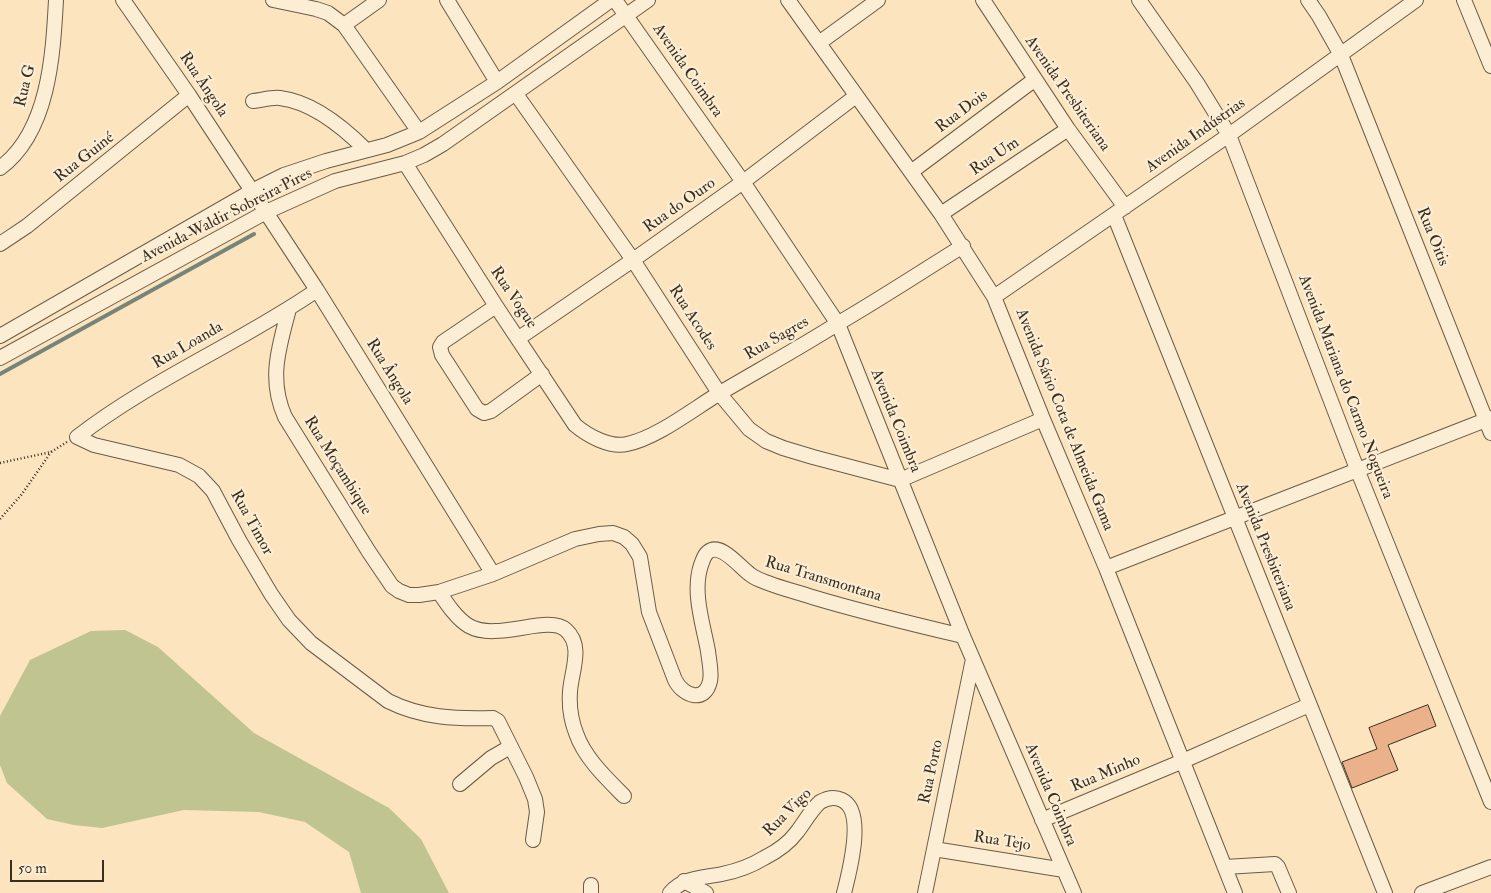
<!DOCTYPE html>
<meta charset="utf-8">
<style>
body{margin:0}
#map{position:relative;width:1491px;height:893px;overflow:hidden;background:#fbe4be;font-family:"IM FELL Double Pica",serif}
canvas{display:block}
.scale{position:absolute;left:10px;top:860px;width:94px;height:22px;box-sizing:border-box;border:2px solid #392e1f;border-top:0;padding-left:6px;font-size:15px;line-height:18px;white-space:nowrap;color:#392e1f;-webkit-text-stroke:4px #fcedd5;paint-order:stroke}
</style>
<div id="map">
<canvas width="1491" height="893"></canvas>
<div class="scale">50 m</div>
</div>
<script>
const context = document.querySelector('canvas').getContext('2d');
context.lineJoin = 'round';
function fillPath(path, color) {
  context.fillStyle = color;
  context.fill(path, 'evenodd');
}
function trace(path, color, width, dash) {
  context.strokeStyle = color;
  context.lineWidth = width;
  context.lineCap = dash ? 'butt' : 'round';
  context.setLineDash(dash || []);
  context.stroke(path);
}
function drawText(font, color, halo, rows, align = 'center') {
  context.font = font + ' "IM FELL Double Pica",serif';
  context.lineWidth = 4.5;
  context.setLineDash([]);
  context.textBaseline = 'middle';
  context.strokeStyle = halo;
  context.fillStyle = color;
  for (const [text, x, y, turn = 0] of rows) {
    context.save();
    context.translate(x, y);
    context.rotate((+turn || 0) * Math.PI / 180);
    context.textAlign = isNaN(turn) ? turn : align;
    if (halo) context.strokeText(text, 0, 0);
    context.fillText(text, 0, 0);
    context.restore();
  }
}
const green = new Path2D(`
 M125,630L158,647L254,733L389,808L421,839L449,893H361L349,852L305,822L259,812L184,810L102,828L74,825L47,819L7,783L0,765V716L30,660L91,631Z`);
const stream = new Path2D(`
 M0,374L254,234`);
const building = new Path2D(`
 M1428,705L1436,726L1388,745L1398,770L1352,788L1342,762L1377,749L1369,728Z`);
const path = new Path2D(`
 M0,463L51,452L67,442
 M0,519L22,494L51,452`);
const minor = new Path2D(`
 M123,0L189,95L317,290L493,574
 M273,0L316,9L328,13L344,25L419,132
 M447,0L497,82
 M615,0L743,182L838,324L963,636L1074,893
 M788,0L941,214L994,297L1043,419L1106,568L1235,893
 M983,0L1068,129L1125,207
 M1139,0L1197,83L1229,135L1357,469L1491,802
 M1308,0L1319,16L1341,55L1491,433
 M1464,0L1491,66
 M344,25L379,0
 M819,43L878,0
 M516,94L633,260L719,393L749,429L766,441L783,448L813,457L900,480L1043,419
 M253,101C262,100 272,97 280,98C313,102 343,127 366,150
 M405,163L496,306L575,425C588,436 610,448 627,444C657,438 693,409 720,393C759,370 799,348 837,324C880,299 921,272 963,246
 M0,168C49,132 53,55 56,0
 M911,172L1034,80
 M941,214L1068,129
 M1114,215L1385,893
 M0,244L27,226L189,95
 M317,290C240,343 152,379 77,437L94,445L179,465L199,476L213,491L239,540L271,594L289,620L311,643L388,701C422,718 455,719 493,718L498,721L526,777L535,799L537,812L533,840
 M994,297L1229,135L1416,0
 M496,306L443,342L440,347L442,355L477,409L484,413L491,411L542,374
 M289,309C279,347 268,379 285,417L369,552L392,586L399,591L409,595H419L439,592L493,574L575,539L599,534L613,533L624,537L632,544L640,557L649,612L675,680C683,696 705,704 710,681C712,672 709,661 708,651C703,624 692,592 701,565C703,560 704,555 708,552C721,541 741,569 751,575C756,579 763,581 768,583C783,589 798,592 812,597C862,612 912,624 963,636
 M0,336L252,191L284,175L326,161L387,145L419,132L497,82L611,0
 M519,338L633,260L743,182L856,96
 M0,358L266,212L335,181L405,163L424,155L443,144L648,0
 M1106,568L1491,418
 M439,592C447,604 457,619 469,626C497,642 548,614 566,630C584,646 571,672 570,692C569,706 571,720 576,733C584,757 606,778 624,796
 M460,784L491,758L510,747
 M1042,820L1183,761L1309,705
 M934,849L1064,870
 M1225,867L1275,864L1278,867L1289,893
 M684,881L706,893
 M591,885V893
 M670,893C683,877 703,878 722,874C737,871 751,866 764,858C776,852 789,843 797,832C804,823 811,810 820,802C827,798 834,796 842,800C866,811 849,873 844,893
 M925,893L973,659
 M1422,893L1491,867`);
const streetNames = [
 ["Avenida Coimbra",687,71,55],
 ["Rua Ãngola",203,85,56],
 ["Rua G",26,86,-76],
 ["Avenida Presbiteriana",1067,94,55],
 ["Rua Dois",962,112,-37],
 ["Avenida Indústrias",1196,136,-35],
 ["Rua Um",995,157,-34],
 ["Rua Guiné",85,158,-38],
 ["Rua do Ouro",680,206,-35],
 ["Avenida Waldir Sobreira Pires",227,216,-27],
 ["Rua Oitis",1432,237,68],
 ["Rua Vogue",513,298,56],
 ["Rua Acodes",692,318,57],
 ["Rua Sagres",777,339,-30],
 ["Rua Loanda",188,346,-30],
 ["Rua Ângola",389,372,58],
 ["Avenida Mariana do Carmo Nogueira",1345,387,69],
 ["Avenida Sávio Cota de Almeida Gama",1064,420,68],
 ["Avenida Coimbra",895,421,68],
 ["Rua Moçambique",337,466,58],
 ["Rua Timor",251,523,61],
 ["Avenida Presbiteriana",1265,547,68],
 ["Rua Transmontana",823,580,17],
 ["Rua Porto",932,772,-78],
 ["Rua Minho",1106,774,-23],
 ["Avenida Coimbra",1050,795,67],
 ["Rua Vigo",788,813,-45],
 ["Rua Tejo",1002,842,9]
];
fillPath(green, '#bfc491');
trace(stream, '#76847a', 4);
fillPath(building, '#ebb18a');
trace(building, '#392e1f', 1);
trace(minor, '#6a5c47', 16);
trace(path, '#392e1f', 2.5, [1, 2.5]);
trace(minor, '#fcedd5', 14);
drawText('16px', '#392e1f', '#fcedd5', streetNames);
</script>
